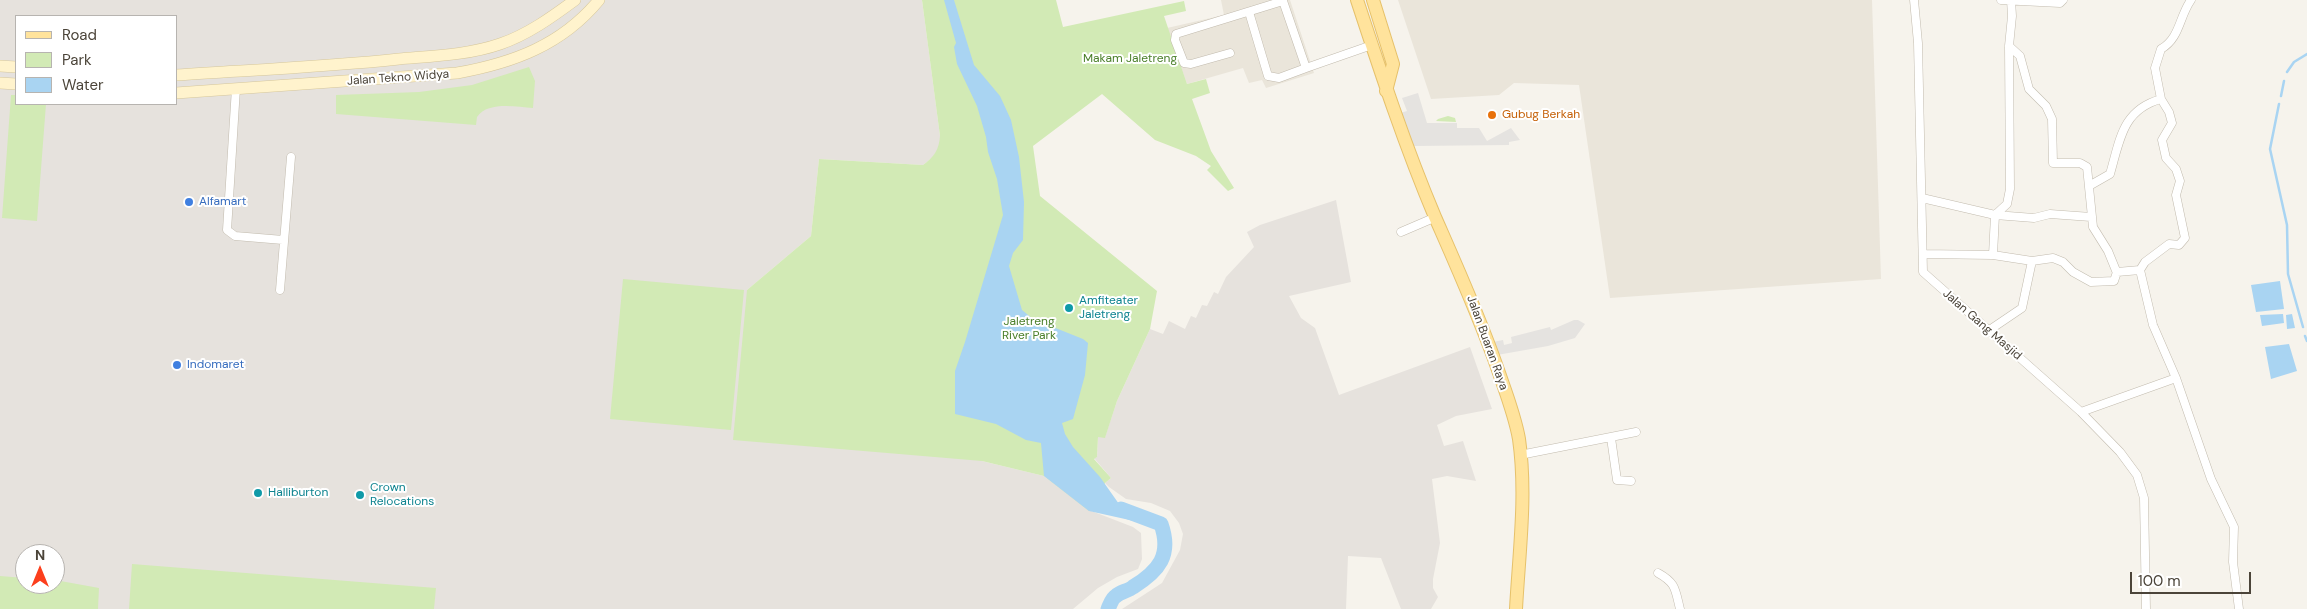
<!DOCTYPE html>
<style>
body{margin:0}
#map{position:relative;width:2307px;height:609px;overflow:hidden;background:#f6f3ec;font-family:"DM Sans",sans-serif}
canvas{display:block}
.legend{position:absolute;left:15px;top:15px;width:162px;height:90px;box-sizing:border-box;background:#fff;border:1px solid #b7b4b0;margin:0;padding:6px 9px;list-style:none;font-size:15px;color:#4b4439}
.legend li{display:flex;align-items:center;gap:10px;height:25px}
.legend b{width:25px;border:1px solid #b7b4b0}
.north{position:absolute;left:15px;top:544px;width:50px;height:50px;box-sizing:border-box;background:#fff;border:1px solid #b7b4b0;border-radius:50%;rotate:0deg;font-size:14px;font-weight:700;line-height:20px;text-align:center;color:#4b4439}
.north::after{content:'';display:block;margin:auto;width:18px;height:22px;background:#fc3f1d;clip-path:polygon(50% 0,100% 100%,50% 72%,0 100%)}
.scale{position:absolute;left:2130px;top:572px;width:121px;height:22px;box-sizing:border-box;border:2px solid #4b4439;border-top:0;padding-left:6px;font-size:15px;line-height:18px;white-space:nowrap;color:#4b4439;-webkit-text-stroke:4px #fff;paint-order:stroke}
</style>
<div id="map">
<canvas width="2307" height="609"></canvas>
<ul class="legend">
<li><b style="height:6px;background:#ffe39c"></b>Road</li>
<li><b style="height:14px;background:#d2eab5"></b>Park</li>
<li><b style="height:14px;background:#a9d4f2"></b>Water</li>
</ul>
<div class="north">N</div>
<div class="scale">100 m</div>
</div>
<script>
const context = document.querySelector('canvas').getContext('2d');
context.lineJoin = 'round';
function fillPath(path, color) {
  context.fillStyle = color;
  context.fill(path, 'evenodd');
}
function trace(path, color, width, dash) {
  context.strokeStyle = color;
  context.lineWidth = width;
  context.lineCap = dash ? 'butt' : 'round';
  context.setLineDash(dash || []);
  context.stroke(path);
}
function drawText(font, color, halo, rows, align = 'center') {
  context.font = font + ' "DM Sans",sans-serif';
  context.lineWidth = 4;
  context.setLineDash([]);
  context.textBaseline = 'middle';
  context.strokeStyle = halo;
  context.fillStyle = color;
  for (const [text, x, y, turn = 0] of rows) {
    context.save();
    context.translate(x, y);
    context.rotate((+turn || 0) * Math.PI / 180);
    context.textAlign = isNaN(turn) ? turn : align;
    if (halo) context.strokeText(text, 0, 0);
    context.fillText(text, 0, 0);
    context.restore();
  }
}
const residential = new Path2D(`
 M1221,0H1290L1314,73L1266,88L1262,80L1249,83L1243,68L1187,84L1167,28L1224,15Z
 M1398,0H1872L1881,279L1610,298L1579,85L1514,83L1499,95L1431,99Z`);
const industrial = new Path2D(`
 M0,0H922L940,136V147L933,157L923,165L819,159L811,236L747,290L982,461L1044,476L1089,510L1133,527L1141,533L1142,559L1138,569L1117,577L1098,588L1073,609H0ZM16,16H176V104H16ZM25,554H55V584H25Z
 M1336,200L1351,282L1289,296L1301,318L1315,328L1339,395L1470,347L1492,409L1456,416L1437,425L1444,446L1463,441L1476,481L1447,476L1432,479L1440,543L1433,579V588L1438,597L1431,609H1401L1381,558L1348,556L1346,609H1122L1162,583L1180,550L1183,534L1179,523L1170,511L1151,503L1126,499L1109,487L1105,483L1111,478L1094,458L1097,457L1098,437H1105L1117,401L1150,329L1163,334L1169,321L1185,329L1191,316L1196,318L1202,305L1207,306L1214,292L1218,294L1226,277L1254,247L1247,232L1260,225Z`);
const green = new Path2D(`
 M922,0H1056L1063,27L1184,1L1186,11L1164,16L1187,84L1206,79L1210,93L1192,99L1211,151L1234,188L1228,191L1207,170L1211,166L1196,156L1155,140L1102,94L1033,146L1040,196L1157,291L1150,329L1117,401L1105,438L1098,437L1097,457L1094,459L1111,478L1105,483L1089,511L1044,476L982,461L733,440L747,290L811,236L819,159L923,165C934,157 939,150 940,136Z
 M529,67L535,81L533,108C516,107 488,101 477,117L476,125L336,114V95L419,92L472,85Z
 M11,95H16V104H46L37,221L2,218Z
 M1448,116L1455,118L1456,122L1436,121L1438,119Z
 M623,279L744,290L731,430L610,419Z
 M132,564L436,588L434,609H129Z
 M0,576L25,578V584H55V580L99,588L98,609H0Z`);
const parking = new Path2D(`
 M1418,93L1427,123H1457V128H1479L1487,141L1511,128L1520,140L1509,142V145L1414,146L1400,113L1407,111L1402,98Z
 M1574,320H1578L1585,324L1575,338L1548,346L1497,355L1493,342L1503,340L1504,345L1512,343L1511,337L1550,327L1551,330Z`);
const water = new Path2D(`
 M944,0H954L974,65L1000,96L1011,120L1019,157L1024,202L1023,240L1013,253L1009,266L1022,310L1033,319L1083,339L1088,343L1085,375L1073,419L1062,423L1065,434L1073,447L1100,477L1119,504L1143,513L1134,521L1089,511L1044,476L1041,443L1026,440L996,424L955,414V371L965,342L1003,215L997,179L988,152L986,137L977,106L957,64L954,47L956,43Z
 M2280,281L2284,309L2256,312L2251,285Z
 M2283,314L2284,323L2262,326L2260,315Z
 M2292,314L2295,328L2287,329L2286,315Z
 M2289,344L2297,371L2271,379L2265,347Z`);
const stream = new Path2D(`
 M2287,72L2294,62L2307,54
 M2281,96L2284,81
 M2279,104L2270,149L2287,225L2288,274L2303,327
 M2305,336L2307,341`);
const river = new Path2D(`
 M1108,609C1110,605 1112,598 1116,596C1120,592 1128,591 1133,587C1159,571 1172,555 1161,524L1121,509`);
const street = new Path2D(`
 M1914,0L1918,43L1923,272L2081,412L2120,452L2137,475L2144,498L2146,609
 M2001,0L2060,3L2063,0
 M1249,12L1268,76L1279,78L1306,68
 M2009,46L2020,56L2029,89L2046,106L2052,119L2053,163H2080L2087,167L2093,227L2108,251L2117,273
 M1230,53L1191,64L1184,63L1175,40L1176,34L1283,1L1306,68L1372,45
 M236,88L227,230L235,236L283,240
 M2089,186L2110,174C2120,140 2122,110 2161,99
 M1922,198L1995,215L2034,218L2050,214L2091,217
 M1401,232L1436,217
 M1923,254L1993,255L2032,261L2053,258L2063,262L2073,272L2091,282L2114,281L2117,272L2140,270L2153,325L2176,378L2081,412
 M1993,255L1995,215L2007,204L2010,189L2009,46L2012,16L2011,0
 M2140,270L2145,262L2169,244L2179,245L2185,238L2176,195L2180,181L2176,169L2166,158L2162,140L2172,123L2169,112L2161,99L2155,68L2161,49C2180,38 2179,17 2191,0
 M280,290L291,157
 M1988,331L2022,308L2032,261
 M2176,378L2211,479L2234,527L2233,562L2239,609
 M1611,438L1617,480L1631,481
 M1520,455L1636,432
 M1658,573C1676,583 1675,589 1680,609`);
const secondary = new Path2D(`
 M0,66L16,67
 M176,75C250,70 325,67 399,59C433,56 468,55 500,44C527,35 552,17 575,0
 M0,83L16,84
 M176,93L457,73C513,63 562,45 599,0`);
const primary = new Path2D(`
 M1357,0C1381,73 1405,146 1435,217C1457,267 1480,318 1498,370C1506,393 1515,416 1519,439C1527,495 1519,553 1516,609
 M1373,0L1393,64L1386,91`);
const markers = [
 [1492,115,5,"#e8710a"],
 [189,202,5,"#3f7fe0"],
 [1069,308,5,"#0f9aa8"],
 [177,365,5,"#3f7fe0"],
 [258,493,5,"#0f9aa8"],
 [360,495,5,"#0f9aa8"]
];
const parkNames = [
 ["Makam Jaletreng",1130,59],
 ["Jaletreng",1029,322],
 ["River Park",1029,336]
];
const streetNames = [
 ["Jalan Tekno Widya",398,78,-4],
 ["Jalan Gang Masjid",1982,325,41],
 ["Jalan Buaran Raya",1487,343,70]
];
const foodNames = [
 ["Gubug Berkah",1502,115]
];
const shopNames = [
 ["Alfamart",199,202],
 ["Indomaret",187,365]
];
const cultureNames = [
 ["Amfiteater",1079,301],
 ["Jaletreng",1079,315],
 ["Crown",370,488],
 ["Relocations",370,502],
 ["Halliburton",268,493]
];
fillPath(residential, '#eae5da');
fillPath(industrial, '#e6e2dd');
fillPath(green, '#d2eab5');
fillPath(parking, '#e5e3e0');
fillPath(water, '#a9d4f2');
trace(stream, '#a9d4f2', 2.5);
trace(river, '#a9d4f2', 15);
trace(street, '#c2bbae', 9);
trace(secondary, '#d6c79b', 12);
trace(primary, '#e6c16a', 14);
trace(street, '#fff', 8);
trace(secondary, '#fff3cd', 11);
trace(primary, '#ffe39c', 12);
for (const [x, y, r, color] of markers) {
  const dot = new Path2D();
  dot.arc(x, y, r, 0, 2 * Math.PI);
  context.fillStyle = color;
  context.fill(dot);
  trace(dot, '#fff', 2);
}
drawText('12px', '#4a7f2a', '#fff', parkNames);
drawText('12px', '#4b4439', '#fff', streetNames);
drawText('12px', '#c56008', '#fff', foodNames, 'left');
drawText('12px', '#366cbe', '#fff', shopNames, 'left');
drawText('12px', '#0d838f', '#fff', cultureNames, 'left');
</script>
